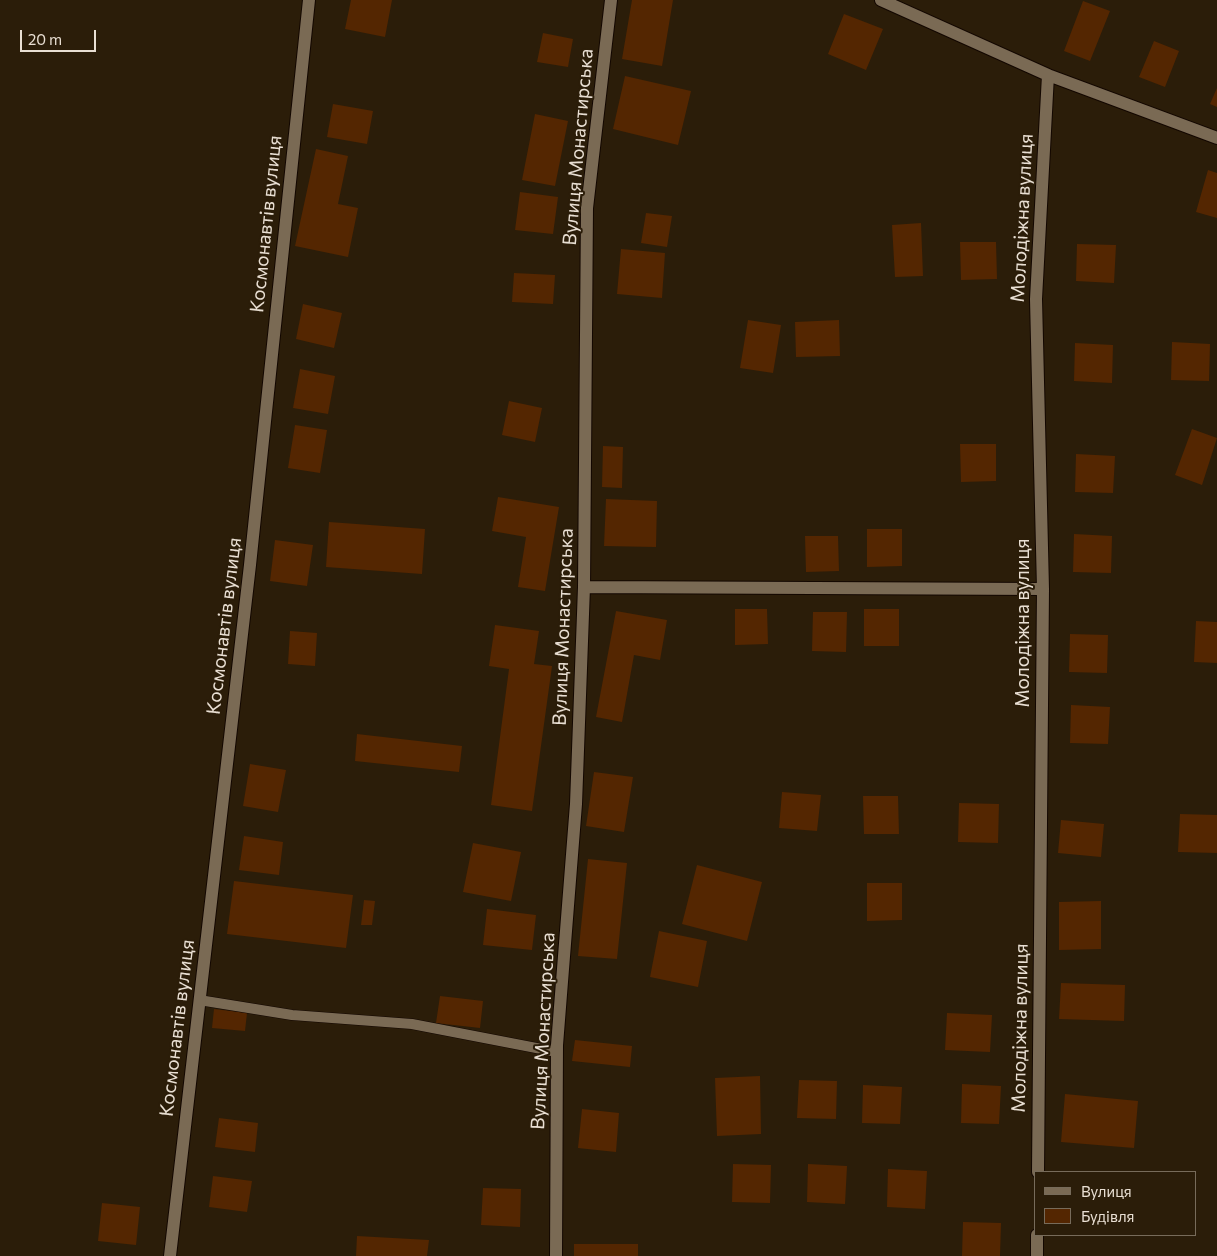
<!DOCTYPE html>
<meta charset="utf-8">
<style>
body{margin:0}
#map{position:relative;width:1217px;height:1256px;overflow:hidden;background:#2b1d09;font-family:Commissioner,sans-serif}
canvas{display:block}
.legend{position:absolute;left:1034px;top:1171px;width:162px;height:65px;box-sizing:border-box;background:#2b1d09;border:1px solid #776b5a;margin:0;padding:6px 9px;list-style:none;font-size:15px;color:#e9dfd3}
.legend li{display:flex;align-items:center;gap:10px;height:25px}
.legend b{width:25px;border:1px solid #776b5a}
.scale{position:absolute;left:20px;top:30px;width:76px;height:22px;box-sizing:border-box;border:2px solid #e9dfd3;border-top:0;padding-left:6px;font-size:15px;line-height:18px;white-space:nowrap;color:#e9dfd3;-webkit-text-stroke:4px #2b1d09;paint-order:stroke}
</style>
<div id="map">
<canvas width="1217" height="1256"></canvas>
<ul class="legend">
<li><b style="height:6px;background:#7a6a54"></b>Вулиця</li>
<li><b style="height:14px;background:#542601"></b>Будівля</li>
</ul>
<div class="scale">20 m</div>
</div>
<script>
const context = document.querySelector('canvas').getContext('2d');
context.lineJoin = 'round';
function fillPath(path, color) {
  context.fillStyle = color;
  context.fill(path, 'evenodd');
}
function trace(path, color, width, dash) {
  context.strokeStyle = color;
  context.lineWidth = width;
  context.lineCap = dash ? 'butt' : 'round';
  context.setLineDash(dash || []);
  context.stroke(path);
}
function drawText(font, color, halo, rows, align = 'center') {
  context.font = font + ' Commissioner,sans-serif';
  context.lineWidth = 4;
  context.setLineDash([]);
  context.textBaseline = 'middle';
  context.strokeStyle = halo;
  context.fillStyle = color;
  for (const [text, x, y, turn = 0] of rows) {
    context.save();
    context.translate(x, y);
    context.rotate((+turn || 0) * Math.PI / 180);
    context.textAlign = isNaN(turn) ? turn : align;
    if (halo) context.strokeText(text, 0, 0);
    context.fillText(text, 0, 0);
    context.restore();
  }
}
const building = new Path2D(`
 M351,0H392L385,37L345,29Z
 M632,0H673L662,66L622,59Z
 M1083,1L1110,11L1090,61L1064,51Z
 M844,14L883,29L866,70L828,54Z
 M543,33L573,39L568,67L537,62Z
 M1154,41L1179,51L1165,87L1139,77Z
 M625,76L691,91L678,145L613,129Z
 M1217,88V107L1210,104Z
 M333,104L373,111L367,144L327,137Z
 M535,114L568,121L555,186L522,180Z
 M316,149L348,156L338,204L358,208L348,257L295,246Z
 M1208,170L1217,173V218L1196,212Z
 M520,192L558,197L553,234L515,230Z
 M646,213L672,216L667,247L641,243Z
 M921,223L923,276L895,277L892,225Z
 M960,242H996L997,279L961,280Z
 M1077,244L1116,245L1114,283L1076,281Z
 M621,249L665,253L662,298L617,294Z
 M514,273L555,275L553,304L512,302Z
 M303,304L342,313L334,348L296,339Z
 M748,320L781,325L773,373L740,368Z
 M839,320L840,356L796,357L795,322Z
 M1172,342L1210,344L1209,381L1171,380Z
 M1075,343L1113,345L1112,383L1074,381Z
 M300,369L335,376L328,414L293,408Z
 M509,401L542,408L535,442L502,435Z
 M295,425L327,430L320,473L288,468Z
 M1192,429L1217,438L1202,485L1175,475Z
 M960,444H996V481L961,482Z
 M603,446L623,447L622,488L602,487Z
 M1076,454L1115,456L1113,493L1075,492Z
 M498,497L559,507L545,591L518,587L526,537L492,531Z
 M606,499L657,501L656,547L604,546Z
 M329,522L425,529L422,574L326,567Z
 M867,529H902V566L867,567Z
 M1074,534L1112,536L1111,573L1073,572Z
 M805,536H838L839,571L806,572Z
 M275,540L313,545L307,586L270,581Z
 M735,609H767L768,644L735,645Z
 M864,609H899V646H864Z
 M616,611L667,620L660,660L634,655L622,722L596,717Z
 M813,612H847L846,652L812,651Z
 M1196,621L1217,622V663L1194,662Z
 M495,625L539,631L534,664L552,666L532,811L491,805L509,669L489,666Z
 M290,631L317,633L315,666L288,664Z
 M1070,634L1108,635L1107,673L1069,672Z
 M1071,705L1110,707L1108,744L1070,743Z
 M357,734L462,746L459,772L355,761Z
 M250,764L286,770L278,812L243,806Z
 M594,772L633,777L624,832L586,826Z
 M782,792L821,795L817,831L779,828Z
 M863,796H898L899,834H864Z
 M959,803L999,804L998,843L958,842Z
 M1180,814L1217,815V853L1178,852Z
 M1061,820L1104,824L1101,857L1058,853Z
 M244,836L283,842L279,875L239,870Z
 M473,843L521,852L511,901L463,892Z
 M588,859L627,863L617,959L578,956Z
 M697,865L762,882L747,941L682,924Z
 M234,881L353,895L346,948L227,934Z
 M867,883H902V920L867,921Z
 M364,900L375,901L372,925H361Z
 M1101,901V949L1059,950V902Z
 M487,909L536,915L532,950L483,945Z
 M659,931L707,941L698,987L650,977Z
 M1061,983L1125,985L1124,1021L1059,1019Z
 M440,996L483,1001L480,1028L436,1023Z
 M214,1009L247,1013L245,1031L212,1028Z
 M947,1013L992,1015L990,1052L945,1050Z
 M575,1040L632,1046L630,1067L572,1061Z
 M760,1076L761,1134L717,1136L715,1078Z
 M799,1080L837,1081L836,1119L797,1118Z
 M962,1084L1001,1086L999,1124L961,1123Z
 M863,1085L902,1087L900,1124L862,1123Z
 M1065,1094L1138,1101L1134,1148L1061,1142Z
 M582,1109L619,1113L616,1152L578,1148Z
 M219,1118L258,1123L255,1152L215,1147Z
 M733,1164L771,1165L770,1203L732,1202Z
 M808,1164L847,1166L845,1204L807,1202Z
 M888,1169L927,1171L925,1209L887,1207Z
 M213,1176L252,1181L247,1212L209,1207Z
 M483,1188L521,1189L520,1227L481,1225Z
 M102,1203L140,1207L136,1245L98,1241Z
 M963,1222L1001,1223L1000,1256H962Z
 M357,1236L429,1240L427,1256H356Z
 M574,1244H638V1256H574Z`);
const lane = new Path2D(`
 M199,1000L292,1015L412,1024L557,1052`);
const street = new Path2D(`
 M881,0L1048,75L1217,138
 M584,587L1043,589
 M1038,1172L1043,589L1036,299L1048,75
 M170,1256L250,565L309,0
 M556,1256L557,1045L576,804L584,587L587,208L611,0
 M1037,1256V1235`);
const streetNames = [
 ["Вулиця Монастирська",578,147,-85],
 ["Молодіжна вулиця",1022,218,-87],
 ["Космонавтів вулиця",266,224,-84],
 ["Молодіжна вулиця",1023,623,-90],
 ["Космонавтів вулиця",224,626,-83],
 ["Вулиця Монастирська",563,627,-88],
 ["Космонавтів вулиця",177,1028,-83],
 ["Молодіжна вулиця",1020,1028,-89],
 ["Вулиця Монастирська",543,1031,-87]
];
fillPath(building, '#542601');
trace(lane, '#130700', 11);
trace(street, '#130700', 14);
trace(lane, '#7a6a54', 10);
trace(street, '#7a6a54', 12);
drawText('19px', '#e9dfd3', '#2b1d09', streetNames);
</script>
